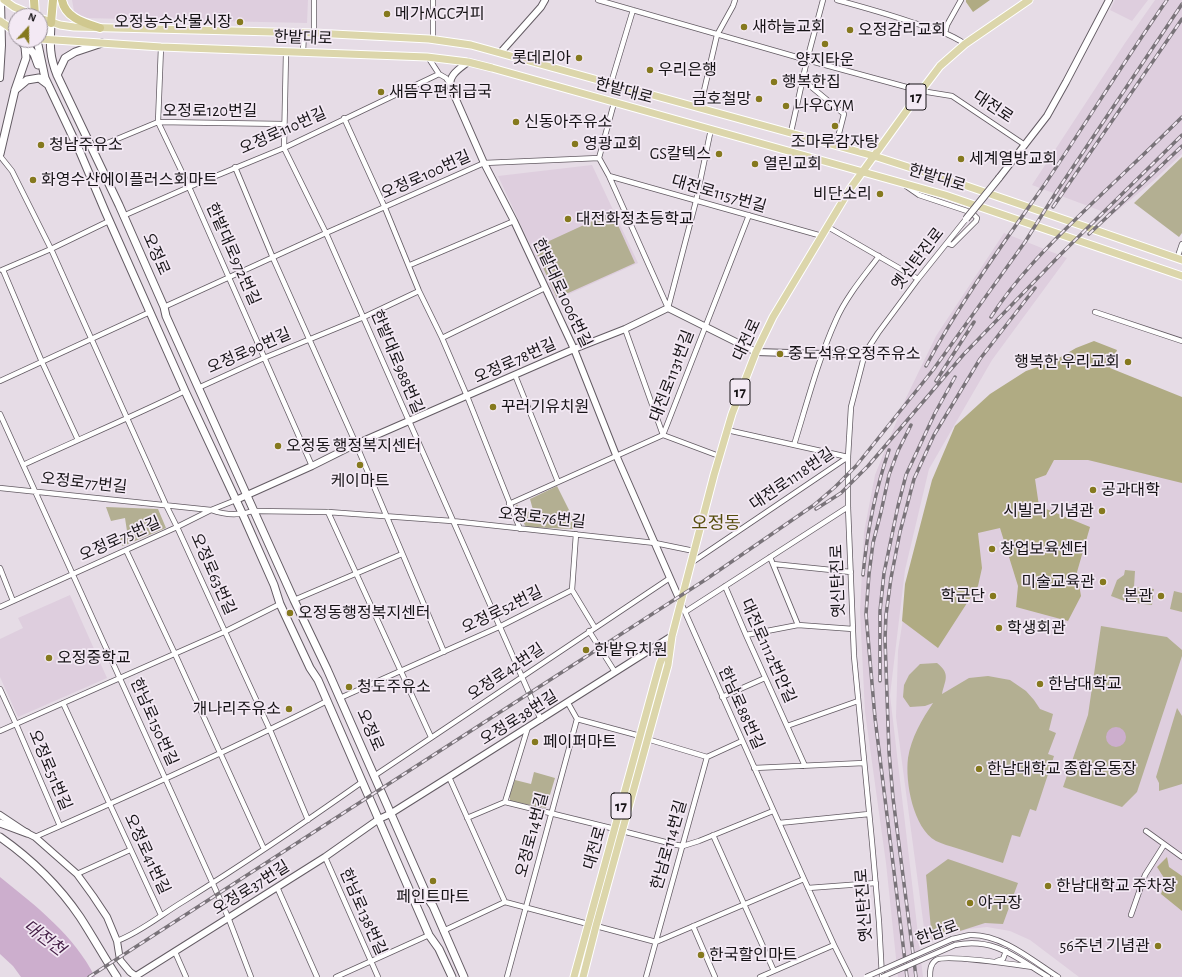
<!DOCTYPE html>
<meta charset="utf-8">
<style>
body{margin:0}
#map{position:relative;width:1182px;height:977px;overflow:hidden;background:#e6dce6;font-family:"Alegreya Sans",sans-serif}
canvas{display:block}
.north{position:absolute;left:8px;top:8px;width:40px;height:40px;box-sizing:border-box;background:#f3e9f4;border:1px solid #9b939b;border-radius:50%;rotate:21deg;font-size:11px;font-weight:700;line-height:16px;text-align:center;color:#161316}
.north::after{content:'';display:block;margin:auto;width:14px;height:18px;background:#85791e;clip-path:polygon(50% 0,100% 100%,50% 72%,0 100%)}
</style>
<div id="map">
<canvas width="1182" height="977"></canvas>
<div class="north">N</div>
</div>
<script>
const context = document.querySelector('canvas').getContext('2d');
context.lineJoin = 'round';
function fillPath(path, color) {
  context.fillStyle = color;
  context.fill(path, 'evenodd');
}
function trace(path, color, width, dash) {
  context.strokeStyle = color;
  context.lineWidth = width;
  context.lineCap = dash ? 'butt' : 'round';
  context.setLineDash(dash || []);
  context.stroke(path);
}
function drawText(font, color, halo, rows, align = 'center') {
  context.font = font + ' "Alegreya Sans","Noto Sans KR",sans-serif';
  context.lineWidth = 3.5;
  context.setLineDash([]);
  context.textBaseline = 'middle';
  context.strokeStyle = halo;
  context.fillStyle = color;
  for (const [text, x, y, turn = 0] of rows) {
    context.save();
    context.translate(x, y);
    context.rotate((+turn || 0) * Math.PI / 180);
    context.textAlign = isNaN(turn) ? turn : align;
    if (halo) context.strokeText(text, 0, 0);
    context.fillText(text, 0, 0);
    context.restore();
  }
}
const built = new Path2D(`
 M72,0H308L307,23L83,18L74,11Z
 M1115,0H1148L1132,21L1110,10Z
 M1155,0H1182V154L1153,181L1112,215L1032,185L1125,43Z
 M592,165L638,263L556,300L498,176Z
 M1004,233L1067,258L992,360L929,469L905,570L890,695L923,977H898L886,863L865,712L860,611L864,532L875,475L905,400L936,336Z
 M1109,369L1182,398V977H1079L1030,940L1010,931L987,927L968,929L926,943L896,717L898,651L911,567Z
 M70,595L107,678L18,717L0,677V639L23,628L18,618Z`);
const green = new Path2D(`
 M1182,157V233L1179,237L1134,203Z
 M612,212L635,263L557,298L534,248Z
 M557,486L576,524L573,529L526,527L515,508L517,504L521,515L533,510L530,499Z
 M106,507L158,509L166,528L123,546L117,542L119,536L127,531L125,518L111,521Z
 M1125,570L1135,571L1134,587L1154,589L1152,605L1127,602L1111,596L1117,580L1124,575Z
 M1174,591L1182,593V612L1170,609Z
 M1101,626L1167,637L1182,650V656L1137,792L1122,807L1063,787L1088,715Z
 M937,663C951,674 945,680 942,694L969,678L988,676L1010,680L1026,691L1034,700L1040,709L1053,714L1049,730L1056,733L1048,754L1054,756L1036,811L1030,809L1020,837L1012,835L1003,863C987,858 972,853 956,848C950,846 942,844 936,841C913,828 905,782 908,758C911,738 922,719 933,703L925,706L910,707L903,697L904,685L909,675L920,664Z
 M1177,708L1182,716V784L1159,791V783L1156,777Z
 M534,772L555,778L546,808L510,801V794L515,780L531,784Z
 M948,859L1018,883L1003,924L985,923L932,940L926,875Z`);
const forest = new Path2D(`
 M966,0H990L973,12L966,2Z
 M1094,341L1117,350L1110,368L1182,397V483L1088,460H1054L1046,475L1035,479L1039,506L1090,527L1077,572L1081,596L1068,621L1016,607L1018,586L1000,528L978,533L982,568L978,586L938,648L902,621L905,584L932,480L955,426L990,394L1026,371L1052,362L1076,348Z
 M1167,857L1169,867L1182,876V911L1161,894L1166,881L1157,867Z`);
const water = new Path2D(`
 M1106 737a10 10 0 1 1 20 0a10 10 0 1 1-20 0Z
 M0,877C36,906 74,935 95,977H21L13,966L0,954Z`);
const minor = new Path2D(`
 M598,0L807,60L921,91L952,96L1025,145
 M837,0C863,7 888,14 914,23C931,28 949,33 965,44
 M314,33V0
 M945,33L947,25L961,0
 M433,40V0
 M161,47L158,122L189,187L312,466
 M286,52L284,148L326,233L541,720
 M303,52L304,32
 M428,57L439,74
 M803,80L844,114L836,145
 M611,83L633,10
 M614,103L599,158L609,176L668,308
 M700,108L717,35L733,6L735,0
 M344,118L385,208L419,291L442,338L467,396L520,529
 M791,132L807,60L823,0
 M93,149L158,122L284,124
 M0,156L12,171L51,249L166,505L177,527L270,730L308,820
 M235,167L273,258L356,444L444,652
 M609,176L822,236
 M906,186L919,195L967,211L974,215L977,218L976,221L952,245L947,243
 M123,216L189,187L284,148L439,74L446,78L450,84
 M828,227L918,279
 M1177,259L1182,244
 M410,265L514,221
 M2,270L51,249L109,221
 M3,270L42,362L78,440
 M164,307L326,233L484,163L599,158
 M668,308L696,201L711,129
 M1095,312L1182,341
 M625,329L663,435
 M442,338L545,288
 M515,375L558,482
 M0,381L150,312
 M198,388L264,358L364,317L419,291
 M0,414L228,917L251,977
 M727,430L848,457
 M663,435L749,215
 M794,445C807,403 818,360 836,320C846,297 864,276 879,256
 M23,465C77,440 132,417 185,391
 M0,488L211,510C225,515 239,516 253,511L328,512L452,521L655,543L694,551
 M509,504L663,435L719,456
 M328,512L431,737
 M576,534L572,590L595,628
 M126,550L175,654L264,849
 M770,557L798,625
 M691,563L848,457
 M773,564L851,572
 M0,568L13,601
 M725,586L746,635L805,766
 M294,600L402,554
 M681,603L804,879L834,945L850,977
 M0,607L177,527L211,510L236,500
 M685,612L848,507
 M589,631L615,672
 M746,635L798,625L853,629
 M0,689L16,724L60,826
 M722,697L765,678
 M340,698L499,627L572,590
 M63,703L161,915
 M577,719L640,736
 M787,726L858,701
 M0,731L224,632L280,604
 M647,739L707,757
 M754,768L864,763
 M374,776L670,578
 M449,777L505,902
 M505,802L615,829
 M505,802L528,727
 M467,818L505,802
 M779,823L869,814
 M622,831L677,845L683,846L699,841L773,811
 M1146,831L1182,857
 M713,835L774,971
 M35,837C133,794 231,750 327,701
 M325,857L378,977
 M77,874L130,850
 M277,887L317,977
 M808,888L876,883
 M1131,915L1145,875L1164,845
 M596,926L656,942L804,879
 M693,926L715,977
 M443,931L505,902L588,924
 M952,939C958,938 964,936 970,935C1002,934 1033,961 1058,977
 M117,941C141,932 162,914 184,901C245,863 304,823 362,782
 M955,945C995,937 1016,958 1048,977
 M175,952L186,977
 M997,961L1003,959L1006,951
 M336,977L429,935
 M507,977L577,719L568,703
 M646,977L707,757L742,741
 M760,977L834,945
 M882,977L879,922L872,842L854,656L848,507V457L851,407L865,353L878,333L918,279L966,219
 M930,977C930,971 930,964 936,960C945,954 1018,965 1032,967`);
const tertiary = new Path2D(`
 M501,52L541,7L545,0
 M468,62C459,69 447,76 451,88L484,163L514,221L574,349L616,455L681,603
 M0,78L2,45L1,0
 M999,178L1047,116L1066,82L1109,0
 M236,500L312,466L356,444L574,349L625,329L668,308L756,352L822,354L865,353
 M0,815L27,833L35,837L77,874L93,896L107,917L117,941L120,960L130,972L137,977
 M136,976L325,857L379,819L390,814L449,777L672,636`);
const secondary = new Path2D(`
 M51,23C50,44 49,55 57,75L119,205L164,307L166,316L294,600L327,669L429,900L433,906L464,977
 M37,40L45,78L80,152L105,211L185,391L243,515L274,585L280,604L310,668L318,680L429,935L439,949L452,977
 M24,42L34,54L38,65
 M57,75L65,58L75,52L102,43
 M15,90L27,80L39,78L47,84
 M0,154L15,90L26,58L25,47L21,40
 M0,823L27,833
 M0,837C30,858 59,886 80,917C93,937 104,957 117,977`);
const primary = new Path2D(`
 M4,0L14,7L35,16
 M40,18L60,25L74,27L314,33L429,39L471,45L874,156L961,184L1182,260
 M40,39L161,47L427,57L468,62L492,68L945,195L1182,276
 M574,977L660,663L668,645
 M583,977L596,926L668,665L672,636L714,475L732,414L756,352L773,317L850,189L921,91L940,66L965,44L1029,0`);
const trunk = new Path2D(`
 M34,0L35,16
 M62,0C65,18 85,23 100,28
 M51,23L53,0`);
const rail = new Path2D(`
 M1053,207L1182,19
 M1089,234L1182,146
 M991,317C1016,278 1048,246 1081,214C1114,182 1149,150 1182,117
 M926,366C960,302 1003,244 1045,184C1086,123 1125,60 1167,0
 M936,381L974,322
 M816,509L841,493L868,466L964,354L1061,254L1182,135
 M863,575C867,532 875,491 889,450
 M880,681V611L884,573L898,506L906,475L935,413L955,377
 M89,977L705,580L814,505L835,487L856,466L933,370L1025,242L1057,191L1182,4
 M907,977L875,718L866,614L869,574L873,543L881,512L889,475L898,451L911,425
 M916,977L893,798L889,752L885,639L886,615L891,578L900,532L914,479L934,435L980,359L1035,288`);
const minorBridge = new Path2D(`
 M866,977L952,939
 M882,977L955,945`);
const tertiaryBridge = new Path2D(`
 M966,219L999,178`);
const primaryBridge = new Path2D(`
 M0,21L16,32`);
const markers = [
 [387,14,4,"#85791e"],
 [240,22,4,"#85791e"],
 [744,27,4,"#85791e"],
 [850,30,4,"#85791e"],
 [825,44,4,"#85791e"],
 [579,58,4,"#85791e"],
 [650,70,4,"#85791e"],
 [774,82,4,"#85791e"],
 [381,92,4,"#85791e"],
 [759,99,4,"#85791e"],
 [786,106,4,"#85791e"],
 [516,122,4,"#85791e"],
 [835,126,4,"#85791e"],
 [575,144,4,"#85791e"],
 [41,145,4,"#85791e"],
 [719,154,4,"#85791e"],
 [961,159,4,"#85791e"],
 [755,164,4,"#85791e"],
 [33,180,4,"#85791e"],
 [880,194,4,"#85791e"],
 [568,219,4,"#85791e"],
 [780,354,4,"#85791e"],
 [1128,362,4,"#85791e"],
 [493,407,4,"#85791e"],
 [278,446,4,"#85791e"],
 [360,465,4,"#85791e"],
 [1093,490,4,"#85791e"],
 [1102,511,4,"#85791e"],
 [992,549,4,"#85791e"],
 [1103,582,4,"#85791e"],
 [993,596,4,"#85791e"],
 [1161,596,4,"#85791e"],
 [290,613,4,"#85791e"],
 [999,628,4,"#85791e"],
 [586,650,4,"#85791e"],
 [49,658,4,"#85791e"],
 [1040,684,4,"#85791e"],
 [349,687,4,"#85791e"],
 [289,709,4,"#85791e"],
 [535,742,4,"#85791e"],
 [979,769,4,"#85791e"],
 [433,881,4,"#85791e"],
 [1048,886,4,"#85791e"],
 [970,903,4,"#85791e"],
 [1158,946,4,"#85791e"],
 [701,955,4,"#85791e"]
];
const shields = [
 [916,97,20],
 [740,392,20],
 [621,806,20]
];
const shieldNames = [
 ["17",916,97],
 ["17",740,392],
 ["17",621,806]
];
const poiNames = [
 ["메가MGC커피",395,14],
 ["오정농수산물시장",232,22,"right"],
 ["새하늘교회",752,27],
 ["오정감리교회",858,30],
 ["롯데리아",571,58,"right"],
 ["양지타운",825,60,"center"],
 ["우리은행",658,70],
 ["행복한집",782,82],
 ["새뜸우편취급국",389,92],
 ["금호철망",751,99,"right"],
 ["나우GYM",794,106],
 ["신동아주유소",524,122],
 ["조마루감자탕",835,142,"center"],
 ["영광교회",583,144],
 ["청남주유소",49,145],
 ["GS칼텍스",711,154,"right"],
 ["세계열방교회",969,159],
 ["열린교회",763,164],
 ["화영수산에이플러스회마트",41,180],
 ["비단소리",872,194,"right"],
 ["대전화정초등학교",576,219],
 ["중도석유오정주유소",788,354],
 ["행복한 우리교회",1120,362,"right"],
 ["꾸러기유치원",501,407],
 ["오정동 행정복지센터",286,446],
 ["케이마트",360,481,"center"],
 ["공과대학",1101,490],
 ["시빌리 기념관",1094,511,"right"],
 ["창업보육센터",1000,549],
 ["미술교육관",1095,582,"right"],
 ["학군단",985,596,"right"],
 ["본관",1153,596,"right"],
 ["오정동행정복지센터",298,613],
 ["학생회관",1007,628],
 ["한밭유치원",594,650],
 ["오정중학교",57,658],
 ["한남대학교",1048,684],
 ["청도주유소",357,687],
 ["개나리주유소",281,709,"right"],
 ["페이퍼마트",543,742],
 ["한남대학교 종합운동장",987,769],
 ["한남대학교 주차장",1056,886],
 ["페인트마트",433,897,"center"],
 ["야구장",978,903],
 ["56주년 기념관",1150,946,"right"],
 ["한국할인마트",709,955]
];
const streetNames = [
 ["한밭대로",303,38,2],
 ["한밭대로",624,91,15],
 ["대전로",993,107,34],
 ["오정로120번길",210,111],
 ["오정로110번길",283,131,-24],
 ["오정로100번길",426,175,-24],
 ["한밭대로",937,178,17],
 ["대전로1157번길",719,194,16],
 ["오정로",156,254,66],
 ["한밭대로972번길",233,254,66],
 ["옛신탄진로",918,259,-52],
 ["한밭대로1006번길",562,293,65],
 ["대전로",747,340,-65],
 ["오정로90번길",249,351,-24],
 ["오정로78번길",515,361,-24],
 ["한밭대로988번길",397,362,67],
 ["대전로1131번길",672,376,-69],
 ["대전로1118번길",792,479,-34],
 ["오정로77번길",84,483,6],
 ["오정로76번길",542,518,6],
 ["오정로75번길",120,539,-24],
 ["오정로63번길",213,574,66],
 ["옛신탄진로",838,581,-92],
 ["오정로52번길",502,610,-26],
 ["대전로1112번안길",768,651,66],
 ["오정로42번길",506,672,-34],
 ["한남로88번길",741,708,66],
 ["오정로38번길",519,718,-32],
 ["한남로150번길",154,722,66],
 ["오정로",370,730,66],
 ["오정로51번길",50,770,67],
 ["오정로14번길",532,835,-75],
 ["한남로114번길",669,845,-74],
 ["대전로",595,848,-74],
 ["오정로41번길",147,854,65],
 ["오정로37번길",251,888,-32],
 ["옛신탄진로",864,905,-94],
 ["한남로138번길",363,912,66],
 ["한남로",937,933,-20]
];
const waterNames = [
 ["대전천",44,938,37]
];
const quarterNames = [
 ["오정동",716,524]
];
fillPath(built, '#decede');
fillPath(green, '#b3af92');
fillPath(forest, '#b0ab83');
fillPath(water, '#ccaecd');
trace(minor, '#635b63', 6);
trace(tertiary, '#635b63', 8);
trace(secondary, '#635b63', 9);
trace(primary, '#fff', 9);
trace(trunk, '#fff', 10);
trace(minor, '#fff', 4.5);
trace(tertiary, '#fff', 6);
trace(secondary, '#fff', 7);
trace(primary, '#dcd6ab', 7);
trace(trunk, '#d0c88f', 8);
trace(rail, '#797379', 3.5);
trace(rail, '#f3e9f4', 2, [6]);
trace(minorBridge, '#635b63', 6, []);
trace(tertiaryBridge, '#635b63', 8, []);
trace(primaryBridge, '#fff', 9, []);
trace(minorBridge, '#fff', 4.5);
trace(tertiaryBridge, '#fff', 6);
trace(primaryBridge, '#dcd6ab', 7);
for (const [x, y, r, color] of markers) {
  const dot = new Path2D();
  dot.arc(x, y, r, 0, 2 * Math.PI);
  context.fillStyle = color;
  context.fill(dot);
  trace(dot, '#f3e9f4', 1.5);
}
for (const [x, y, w] of shields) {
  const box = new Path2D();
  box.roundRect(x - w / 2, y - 13, w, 26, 3);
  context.fillStyle = '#f3e9f4';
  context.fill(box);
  trace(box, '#161316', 1);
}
drawText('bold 15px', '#161316', null, shieldNames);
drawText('16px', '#161316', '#f3e9f4', poiNames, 'left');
drawText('16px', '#161316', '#f3e9f4', streetNames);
drawText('italic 17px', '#431d45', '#f3e9f4', waterNames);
drawText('18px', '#554c0c', '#f3e9f4', quarterNames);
</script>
